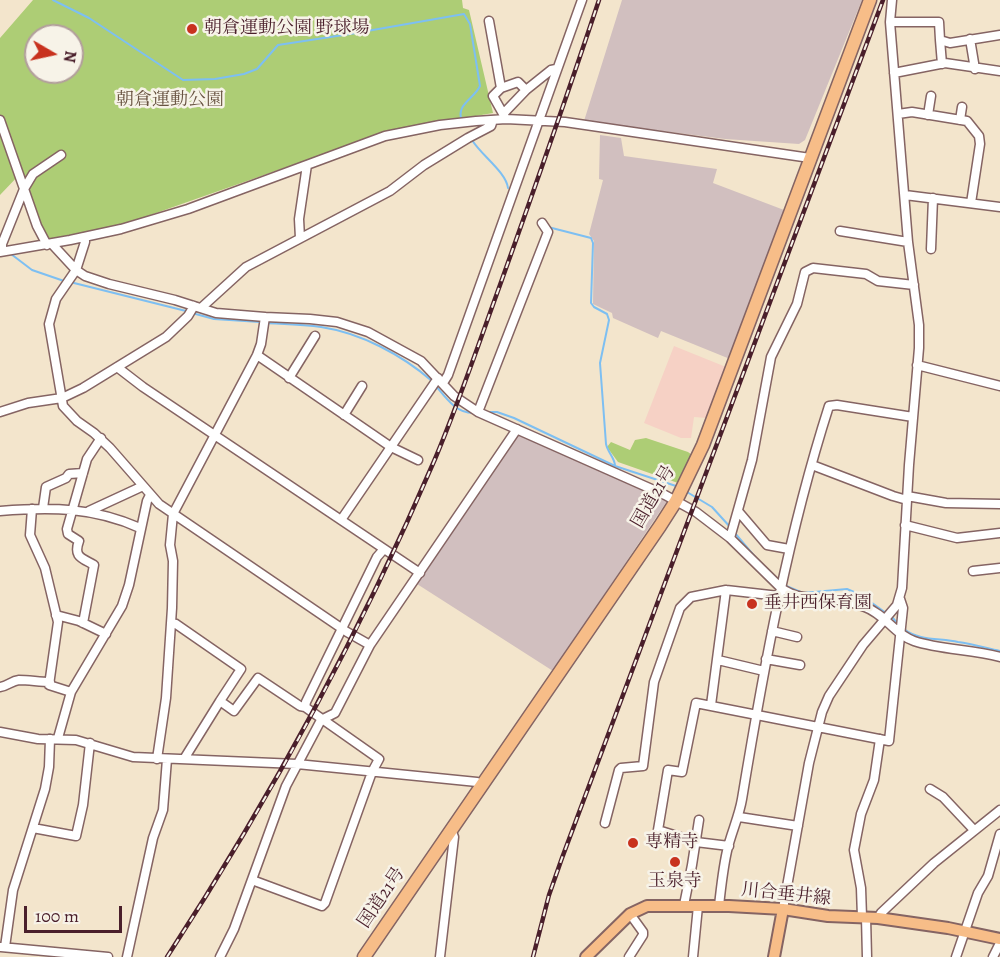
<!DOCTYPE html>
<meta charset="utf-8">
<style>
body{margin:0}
#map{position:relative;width:1000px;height:957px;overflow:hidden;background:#f3e5cc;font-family:Alegreya,serif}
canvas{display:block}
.north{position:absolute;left:24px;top:24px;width:60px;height:60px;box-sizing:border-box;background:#f7f3e8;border:2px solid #b29e9c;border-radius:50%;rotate:99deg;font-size:16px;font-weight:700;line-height:24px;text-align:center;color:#4a1f2b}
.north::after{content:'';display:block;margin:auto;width:21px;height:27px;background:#c8321e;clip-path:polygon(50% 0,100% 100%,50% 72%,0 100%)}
.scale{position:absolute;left:24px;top:906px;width:98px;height:27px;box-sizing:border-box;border:3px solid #4a1f2b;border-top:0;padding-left:8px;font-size:18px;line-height:21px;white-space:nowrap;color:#4a1f2b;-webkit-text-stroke:4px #f7f3e8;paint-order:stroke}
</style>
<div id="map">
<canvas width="1000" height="957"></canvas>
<div class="north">N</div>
<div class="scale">100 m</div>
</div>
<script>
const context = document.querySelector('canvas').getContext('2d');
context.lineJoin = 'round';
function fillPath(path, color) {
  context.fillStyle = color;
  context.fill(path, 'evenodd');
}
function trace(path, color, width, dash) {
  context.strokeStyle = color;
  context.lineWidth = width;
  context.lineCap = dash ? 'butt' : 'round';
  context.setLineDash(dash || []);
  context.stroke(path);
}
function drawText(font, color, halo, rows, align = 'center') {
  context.font = font + ' Alegreya,"Noto Serif JP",serif';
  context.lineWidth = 5;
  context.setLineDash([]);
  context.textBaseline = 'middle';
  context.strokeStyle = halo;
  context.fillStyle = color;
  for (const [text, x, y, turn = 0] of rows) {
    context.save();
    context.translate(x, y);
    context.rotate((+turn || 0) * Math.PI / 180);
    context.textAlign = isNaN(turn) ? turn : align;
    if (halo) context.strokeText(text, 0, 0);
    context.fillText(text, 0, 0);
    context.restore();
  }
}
const built = new Path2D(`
 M674,346L726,367L707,418L694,417L691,438H681L644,423Z`);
const industrial = new Path2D(`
 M622,0H862L805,140L799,144L725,139L584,121Z
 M600,135L621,138L624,156L717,169L713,183L784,210L730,359L661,331L658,338L613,318L612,313L593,304L594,241L589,234L603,180L599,179Z
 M517,434L667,501L553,671L417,584Z`);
const green = new Path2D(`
 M33,0H462L463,8L469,10L493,113L389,131L122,225L51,243L41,235L20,174L0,195V38ZM36,36H72V72H36Z
 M646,438L688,452L692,455L678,483L618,462L607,447L611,442L630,450L635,440Z`);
const stream = new Path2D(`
 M53,0L89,18L183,80L215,79L244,74L257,69L278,45L350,34L464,14L470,24L480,86C474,99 455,105 462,121
 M472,140C481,155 506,172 508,188
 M548,227L591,238L593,243L591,303L594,307L607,314L609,320L600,363L606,444C608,453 615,458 615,466
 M11,254L32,270L64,281
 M70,282L186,311
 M192,313L214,319L260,322
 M266,323C284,324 303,324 321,327C361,333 402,355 432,381
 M436,386C446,398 456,413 473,413
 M488,412H497L514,418L615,466L676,486
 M687,492L712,507L731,528
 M734,532L756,558
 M784,585L803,593L847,589L861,595L886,613
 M891,616L899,625
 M904,629C919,641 940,638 958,642C972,644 986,648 1000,651`);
const minor = new Path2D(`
 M489,21L501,88L493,96L506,119
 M890,22H939L940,40L950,43L1000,35
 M970,39L975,69
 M940,40L942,64
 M894,73L945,63L1000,71
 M501,88L518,82L526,90
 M504,113L526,90L551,70L556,69
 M898,114L912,112L967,121L979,136L980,144L971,203
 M928,115L931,96
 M0,120L37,226L47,245
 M960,120L962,107
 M905,195L1000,207
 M840,231L908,242
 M85,237V242L76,270L56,299L49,324L63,406L77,421L94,433L110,448L159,504L347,632L370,645
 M300,238L299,219L307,165
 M52,244L76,270L85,276L109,284L175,300L216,313L265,317
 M931,249L933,198
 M2,251V244L24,189L33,174L61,155
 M0,252L70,240L121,229L188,209L385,136L440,125L476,121L506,119L565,122L810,158
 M201,308L246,267L390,191L424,165L468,138L491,126L493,120
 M257,355L391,447L418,460
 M917,365L1000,386
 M117,367L143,387L420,573
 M289,378L315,336
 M443,383L448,375L582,0
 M0,412L28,403L62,398L83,388L166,337L188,316L194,306
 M478,412L548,232L542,223
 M344,415L362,386
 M812,465L893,496L907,500
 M907,496L946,503L1000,504
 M43,508L46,487L66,478L69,474L83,473
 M32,509L30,535L45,568L58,622L49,685L71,692
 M0,511C51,507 93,507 140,528
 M89,511L143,486
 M738,511L767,545L789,549
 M341,520L438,378
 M905,525L957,538L1000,533
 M730,538L752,460L771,357L797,304L805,272L813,268L866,274L878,281L914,285
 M973,571L1000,568
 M56,615L79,621L106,634
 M83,623L94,565C82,558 73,557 79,541L68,534L67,529L87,459L101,438
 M171,623L176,624L241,669L220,701L234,711L258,678L300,706L305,707
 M772,631L797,637
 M766,659L800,665
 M718,660L764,671
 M0,687C8,686 11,681 19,680C29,680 40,682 50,682
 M711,705L726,590
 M0,732L38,739L76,740L133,757L297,764L477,782L482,785
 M58,738L71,692L122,606L129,585L147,501L150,495
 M157,759L166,698L172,608L173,561L170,545L173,514L257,355L261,344L265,317L310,319L337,322L368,332L421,361L454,396L478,412L665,495L696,512L730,538L781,588C802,602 815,596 838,600C847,601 857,604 865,607C885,614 894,634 914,641C941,650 972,649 1000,657
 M184,759L220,701
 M930,789L943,797L974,830
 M739,817L798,826
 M605,823L619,770L621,768L643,766L654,682L680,608L691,597L726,590L779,596
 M33,828L76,836L83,805L90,743
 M729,846L696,842L658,830L668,770L682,772L696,703L889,741L903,608L900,599
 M252,880L322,906L325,903L372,772L379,759L305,707L306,702L377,557L384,549
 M684,905L692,865L699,820
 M719,906C721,887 723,869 727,851C731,833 739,817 742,799C764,666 788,534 829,406L837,405L913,417
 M783,909L809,763L822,712L829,696L863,645L897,605L902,588L909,465L919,348V325L908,242L890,22L892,0
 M862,917L861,888L854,850L861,814L874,780L880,739
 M866,917L867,957
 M878,918L881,913L934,863L1000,810
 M1,947L108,957
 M5,947L13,890L45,789L49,767L50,739
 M127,957L153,838L163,810L167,759
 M220,957L234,929L286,786L321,720L335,713L370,645L517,429
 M440,957L454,837L451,830
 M629,957L643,935V932L630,914
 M693,957L698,906
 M956,957L978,893L988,876L1000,834
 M993,957L1000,943`);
const major = new Path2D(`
 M586,957L630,914L647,906H729L783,909L828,916L878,918L948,928L1000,939
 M774,957L783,909`);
const highway = new Path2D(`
 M364,957L660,526L676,501L703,445L870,0`);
const rail = new Path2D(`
 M167,957C272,796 359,636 435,459C459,402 479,343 500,285C534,190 567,96 599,0
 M533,957L549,895L562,858L883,0`);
const markers = [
 [192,29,6,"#c8321e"],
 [752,604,6,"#c8321e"],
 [633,843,6,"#c8321e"],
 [675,862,6,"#c8321e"]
];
const poiNames = [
 ["朝倉運動公園 野球場",204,29],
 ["垂井西保育園",764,604],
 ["専精寺",645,843],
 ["玉泉寺",675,882,"center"]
];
const parkNames = [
 ["朝倉運動公園",170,101]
];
const streetNames = [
 ["国道21号",654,497,-60],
 ["川合垂井線",786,895,6],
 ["国道21号",382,898,-56]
];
fillPath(built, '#f6d1c5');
fillPath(industrial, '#d1bfbf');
fillPath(green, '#adcd75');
trace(stream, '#7dbff2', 2);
trace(minor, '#856463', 11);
trace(major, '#856463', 14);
trace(highway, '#856463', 15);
trace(minor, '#fff', 8);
trace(major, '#f7bd88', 10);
trace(highway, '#f7bd88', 12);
trace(rail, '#4a1f2b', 4.5);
trace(rail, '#f7f3e8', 2, [7]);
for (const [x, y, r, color] of markers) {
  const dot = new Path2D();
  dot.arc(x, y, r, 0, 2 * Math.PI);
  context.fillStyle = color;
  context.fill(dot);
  trace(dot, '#f7f3e8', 2);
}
drawText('18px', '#4a1f2b', '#f7f3e8', poiNames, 'left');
drawText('18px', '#685341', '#f7f3e8', parkNames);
drawText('18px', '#4a1f2b', '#f7f3e8', streetNames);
</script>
